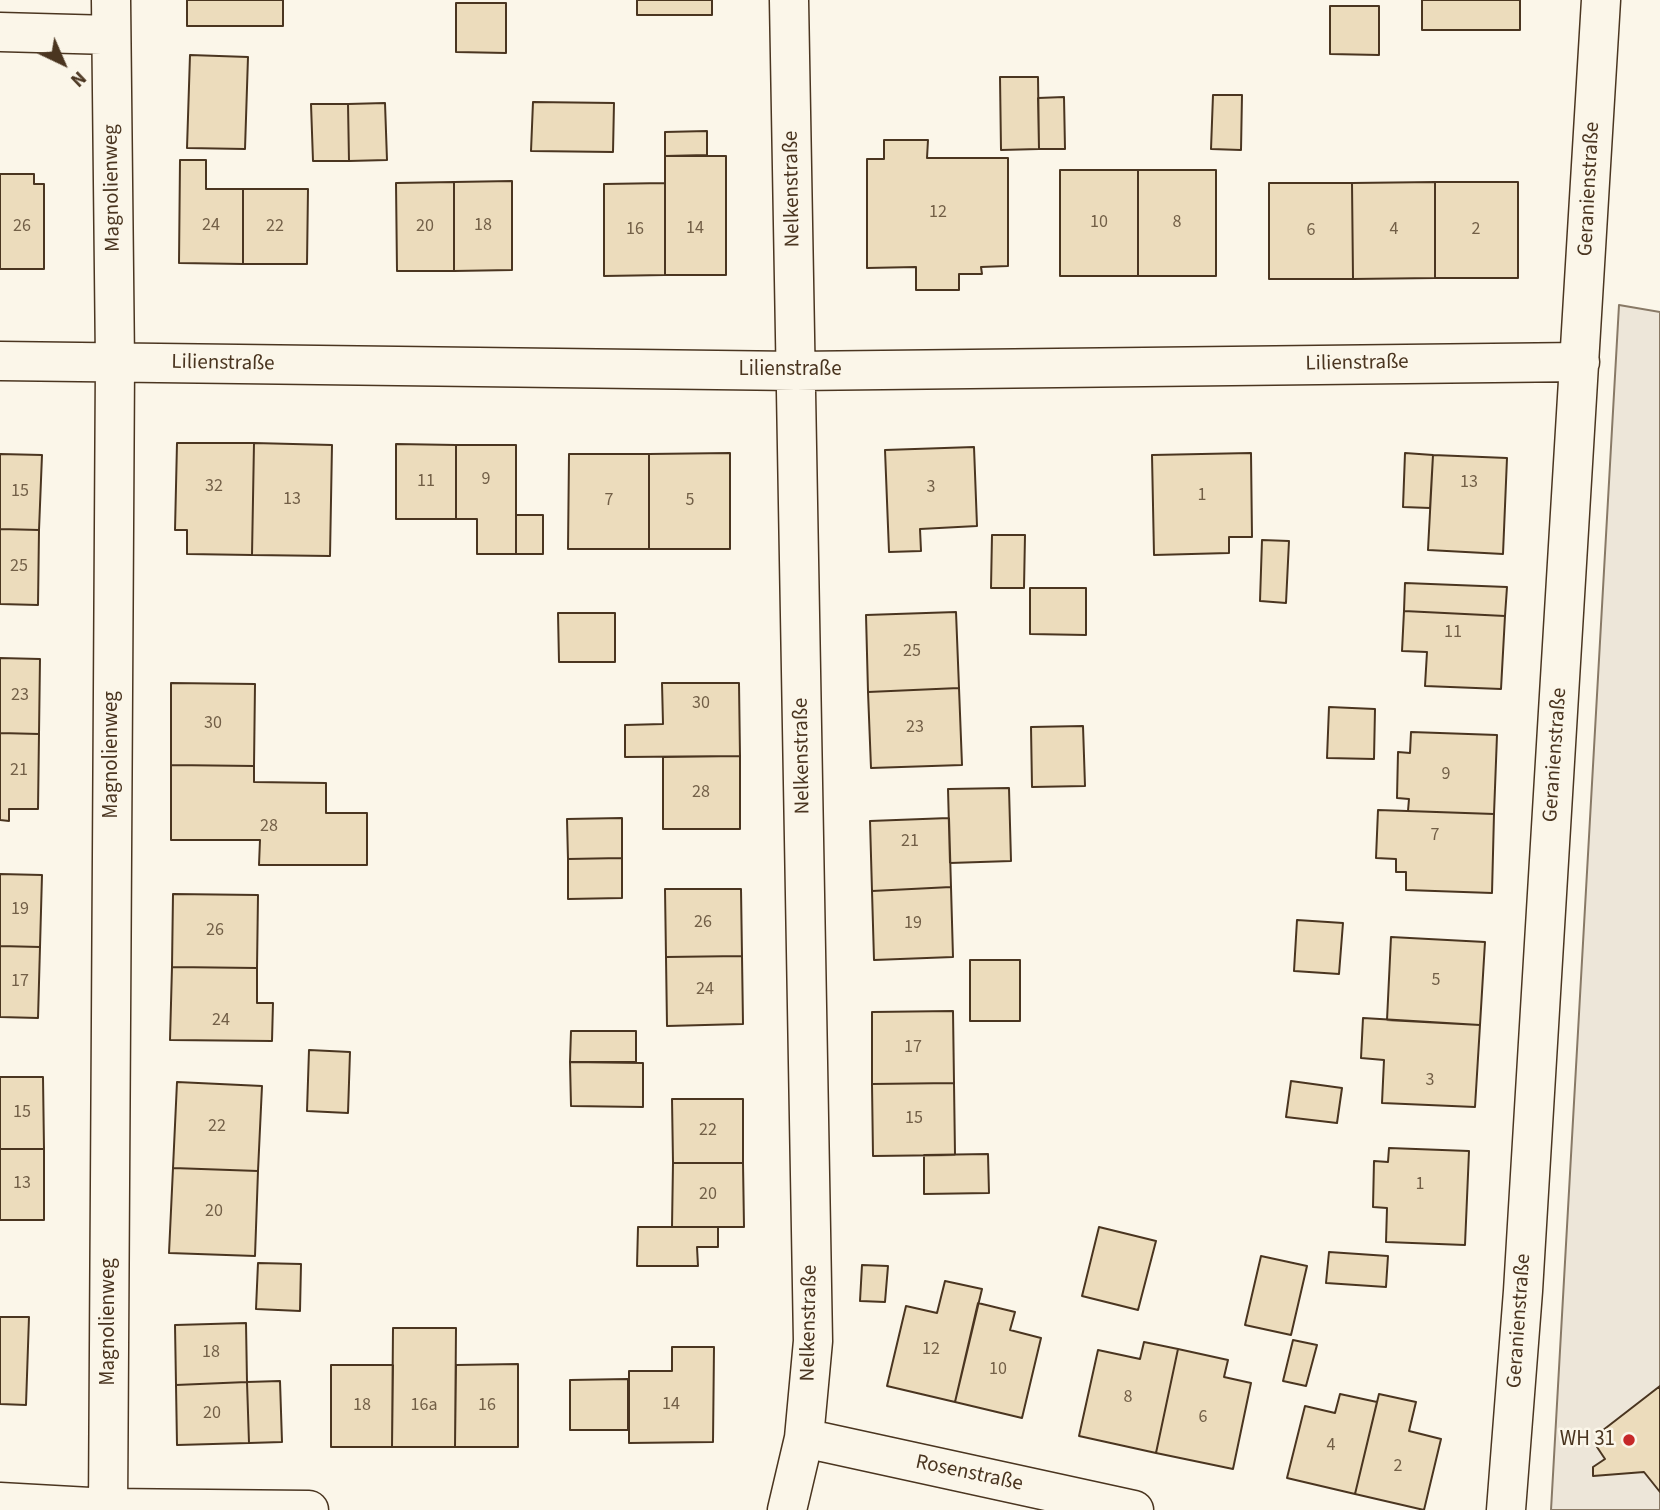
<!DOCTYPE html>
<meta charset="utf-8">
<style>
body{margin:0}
#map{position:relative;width:1660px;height:1510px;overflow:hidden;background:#fbf6e9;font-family:"Source Sans 3",sans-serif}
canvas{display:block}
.north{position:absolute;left:28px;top:28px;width:70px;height:70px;-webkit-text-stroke:5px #fbf6e9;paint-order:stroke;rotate:136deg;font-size:19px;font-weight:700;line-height:28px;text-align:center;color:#4a3520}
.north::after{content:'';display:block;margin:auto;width:24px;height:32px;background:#4a3520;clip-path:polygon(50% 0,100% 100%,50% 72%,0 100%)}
</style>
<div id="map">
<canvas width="1660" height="1510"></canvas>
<div class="north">N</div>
</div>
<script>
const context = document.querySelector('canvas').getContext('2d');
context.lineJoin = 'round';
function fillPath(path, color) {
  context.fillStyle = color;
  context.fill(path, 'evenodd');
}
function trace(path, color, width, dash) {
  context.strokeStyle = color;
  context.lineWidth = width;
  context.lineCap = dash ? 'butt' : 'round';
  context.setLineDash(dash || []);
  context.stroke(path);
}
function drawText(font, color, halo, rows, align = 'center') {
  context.font = font + ' "Source Sans 3",sans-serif';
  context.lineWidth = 5;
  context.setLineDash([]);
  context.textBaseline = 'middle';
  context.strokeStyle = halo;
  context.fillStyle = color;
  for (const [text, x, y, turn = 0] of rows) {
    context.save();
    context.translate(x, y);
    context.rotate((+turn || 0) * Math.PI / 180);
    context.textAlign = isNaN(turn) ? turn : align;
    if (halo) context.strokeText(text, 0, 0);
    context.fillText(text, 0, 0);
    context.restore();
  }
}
const green = new Path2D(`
 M1619,305L1660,312V1510H1551Z`);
const building = new Path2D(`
 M187,0H283V26H187Z
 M637,0H712V15H637Z
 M1422,0H1520V30H1422Z
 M456,3H506V53L456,52Z
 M1330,6H1379V55L1330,54Z
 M190,55L248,57L245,149L187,148Z
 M1000,77H1038L1039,149L1001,150Z
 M1213,95H1242L1241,150L1211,149Z
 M1064,97L1065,149H1039L1038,98Z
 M533,102L614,103L613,152L531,151Z
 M385,103L387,160L349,161L348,104Z
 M311,104H348L349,161H313Z
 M707,131V155L665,156V132Z
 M884,140H928L927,158H1008V266L981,267L982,274H959V290H916V267L867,268V159H884Z
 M665,156H726V275H665Z
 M180,160H206V189H243V264L179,263Z
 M1060,170H1138V276H1060Z
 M1138,170H1216V276H1138Z
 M0,174H34V184H44V269H0Z
 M512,181V270L454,271V182Z
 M454,182V271H397L396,183Z
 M1435,182H1518V278H1435Z
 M1435,182V278L1353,279L1352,183Z
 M665,183V275L604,276V184Z
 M1269,183H1352L1353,279H1269Z
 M243,189H308L307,264H243Z
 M177,443H254L252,555L187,554V530H175Z
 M254,443L332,445L330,556L252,555Z
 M396,444L456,445V519H396Z
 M456,445H516V554H477V519H456Z
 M974,447L977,526L920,529L921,551L889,552L885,450Z
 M730,453V549H649V454Z
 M1251,453L1252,537H1229V553L1154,555L1152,455Z
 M1405,453L1433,455L1430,508L1403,507Z
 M0,454L42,455L39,530L0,529Z
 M569,454H649V549H568Z
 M1433,455L1507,458L1503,554L1428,550Z
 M516,515H543V554H516Z
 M0,529L39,530L38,605L0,604Z
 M992,535H1025L1024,588H991Z
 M1262,540L1289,541L1286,603L1260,601Z
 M1405,583L1507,587L1505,616L1404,611Z
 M1030,588H1086V635L1030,634Z
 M1404,611L1505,616L1501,689L1425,686L1427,652L1402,651Z
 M956,612L959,688L868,692L866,615Z
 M558,613H615V662H559Z
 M0,658L40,659L39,734L0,733Z
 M171,683L255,684L254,766L171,765Z
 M662,683H739L740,756L625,757V725L663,724Z
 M959,688L962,765L871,768L868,692Z
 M1329,707L1375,709L1374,759L1327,758Z
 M1083,726L1085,786L1032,787L1031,727Z
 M1411,732L1497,735L1494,814L1408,811L1409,799L1397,798L1398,752L1410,753Z
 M0,733L39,734L38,809H9V821L0,820Z
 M740,756V829H663V757Z
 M171,765L254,766V782L326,783V813H367V865H259L260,840H171Z
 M1009,788L1011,861L950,863L948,789Z
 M1378,810L1494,814L1492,893L1406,890V872H1396V859L1376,858Z
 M622,818V858L568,859L567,819Z
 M949,818L951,887L872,891L870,821Z
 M622,858V898L568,899V859Z
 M0,874L42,875L40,947L0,946Z
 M951,887L953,957L874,960L872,891Z
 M665,889H741L742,956L666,957Z
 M173,894L258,895L257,968L172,967Z
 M1297,920L1343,923L1339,974L1294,971Z
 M1391,937L1485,942L1480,1025L1387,1020Z
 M0,946L40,947L38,1018L0,1017Z
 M742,956L743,1024L667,1026L666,957Z
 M970,960H1020V1021H970Z
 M172,967L257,968V1003H273L272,1041L170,1040Z
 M953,1011L954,1083L872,1084V1012Z
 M1363,1018L1480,1025L1475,1107L1382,1103L1384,1060L1361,1058Z
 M571,1031H636V1062H570Z
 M309,1050L350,1052L348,1113L307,1111Z
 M570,1062L643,1063V1107L571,1106Z
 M0,1077H43L44,1149H0Z
 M1291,1081L1342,1088L1337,1123L1286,1117Z
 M177,1082L262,1086L258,1171L173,1168Z
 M954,1083L955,1155L873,1156L872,1084Z
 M672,1099H743V1163H673Z
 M1389,1148L1469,1151L1465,1245L1386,1242L1387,1208L1373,1207L1374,1161L1388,1162Z
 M0,1149H44V1220H0Z
 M988,1154L989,1193L924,1194V1155Z
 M673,1163H743L744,1227H672Z
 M173,1168L258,1171L255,1256L169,1253Z
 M638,1227H718V1247H697L698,1266H637Z
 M1099,1227L1156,1241L1138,1310L1082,1296Z
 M1329,1252L1388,1256L1386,1287L1326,1283Z
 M1261,1256L1307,1266L1291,1335L1245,1325Z
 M258,1263L301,1264L300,1311L256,1309Z
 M862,1265L888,1266L885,1302L860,1301Z
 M945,1281L982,1289L955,1402L887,1386L906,1306L937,1313Z
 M978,1303L1015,1312L1010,1330L1041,1338L1022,1418L955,1402Z
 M0,1317H29L26,1405L0,1404Z
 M246,1323L247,1382L176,1385L175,1325Z
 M393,1328H456L455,1447H392Z
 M1293,1340L1317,1345L1306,1386L1283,1381Z
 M1144,1342L1178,1349L1156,1453L1079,1436L1098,1350L1140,1359Z
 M672,1347H714L713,1442L629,1443V1371H672Z
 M1178,1349L1228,1360L1224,1377L1251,1383L1233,1469L1156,1453Z
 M518,1364V1447H455L456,1365Z
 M331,1365H393L392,1447H331Z
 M628,1379V1430H570V1380Z
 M280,1381L282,1442L249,1443L247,1382Z
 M247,1382L249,1443L177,1445L176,1385Z
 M1660,1386V1492L1644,1472L1593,1476V1467L1605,1459L1597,1447L1598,1434Z
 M1340,1394L1377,1402L1355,1494L1287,1478L1305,1406L1335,1413Z
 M1379,1394L1416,1402L1409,1431L1441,1439L1424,1510L1355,1494Z`);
const street = new Path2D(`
 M0,32L111,35
 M0,361L796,371L1580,362
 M804,1438L1134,1510
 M0,1502L108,1508L309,1510
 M108,1510L115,363L111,0
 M787,1510L804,1438L813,1341L789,0
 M1506,1510L1523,1291L1601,0`);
const markers = [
 [1629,1440,7,"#c62828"]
];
const numberNames = [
 ["12",938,213],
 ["10",1099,223],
 ["8",1177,223],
 ["24",211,226],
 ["18",483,226],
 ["26",22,227],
 ["22",275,227],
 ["20",425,227],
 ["14",695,229],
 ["16",635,230],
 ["4",1394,230],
 ["2",1476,230],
 ["6",1311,231],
 ["9",486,480],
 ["11",426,482],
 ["13",1469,483],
 ["32",214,487],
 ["3",931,488],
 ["15",20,492],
 ["1",1202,496],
 ["13",292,500],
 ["7",609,501],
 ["5",690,501],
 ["25",19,567],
 ["11",1453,633],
 ["25",912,652],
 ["23",20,696],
 ["30",701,704],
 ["30",213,724],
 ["23",915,728],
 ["21",19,771],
 ["9",1446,775],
 ["28",701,793],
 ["28",269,827],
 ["7",1435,836],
 ["21",910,842],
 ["19",20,910],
 ["26",703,923],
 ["19",913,924],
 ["26",215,931],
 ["5",1436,981],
 ["17",20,982],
 ["24",705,990],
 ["24",221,1021],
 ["17",913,1048],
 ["3",1430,1081],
 ["15",22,1113],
 ["15",914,1119],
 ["22",217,1127],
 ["22",708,1131],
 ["13",22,1184],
 ["1",1420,1185],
 ["20",708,1195],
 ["20",214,1212],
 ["12",931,1350],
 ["18",211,1353],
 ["10",998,1370],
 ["8",1128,1398],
 ["14",671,1405],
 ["18",362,1406],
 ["16a",424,1406],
 ["16",487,1406],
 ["20",212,1414],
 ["6",1203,1418],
 ["4",1331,1446],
 ["2",1398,1467]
];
const streetNames = [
 ["Magnolienweg",113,188,-91],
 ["Nelkenstraße",793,189,-91],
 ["Geranienstraße",1590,189,-87],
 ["Lilienstraße",223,364,1],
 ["Lilienstraße",1357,364,-1],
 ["Lilienstraße",790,370],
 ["Magnolienweg",112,755,-90],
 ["Geranienstraße",1556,755,-86],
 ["Nelkenstraße",803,756,-91],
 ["Geranienstraße",1520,1321,-86],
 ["Magnolienweg",109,1322,-90],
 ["Nelkenstraße",810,1323,-89],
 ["Rosenstraße",969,1474,12]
];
const poiNames = [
 ["WH 31",1615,1440]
];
fillPath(green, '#ede6d9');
trace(green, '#887966', 2);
fillPath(building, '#ecdcbc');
trace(building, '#4a3520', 2);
trace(street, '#4a3520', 41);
trace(street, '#fbf6e9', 38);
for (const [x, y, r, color] of markers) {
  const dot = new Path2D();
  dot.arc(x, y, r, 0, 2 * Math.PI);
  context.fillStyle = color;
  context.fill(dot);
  trace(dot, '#fbf6e9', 2.5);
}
drawText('18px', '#725f47', null, numberNames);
drawText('21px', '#4a3520', '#fbf6e9', streetNames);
drawText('21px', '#4a3520', '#fbf6e9', poiNames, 'right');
</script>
